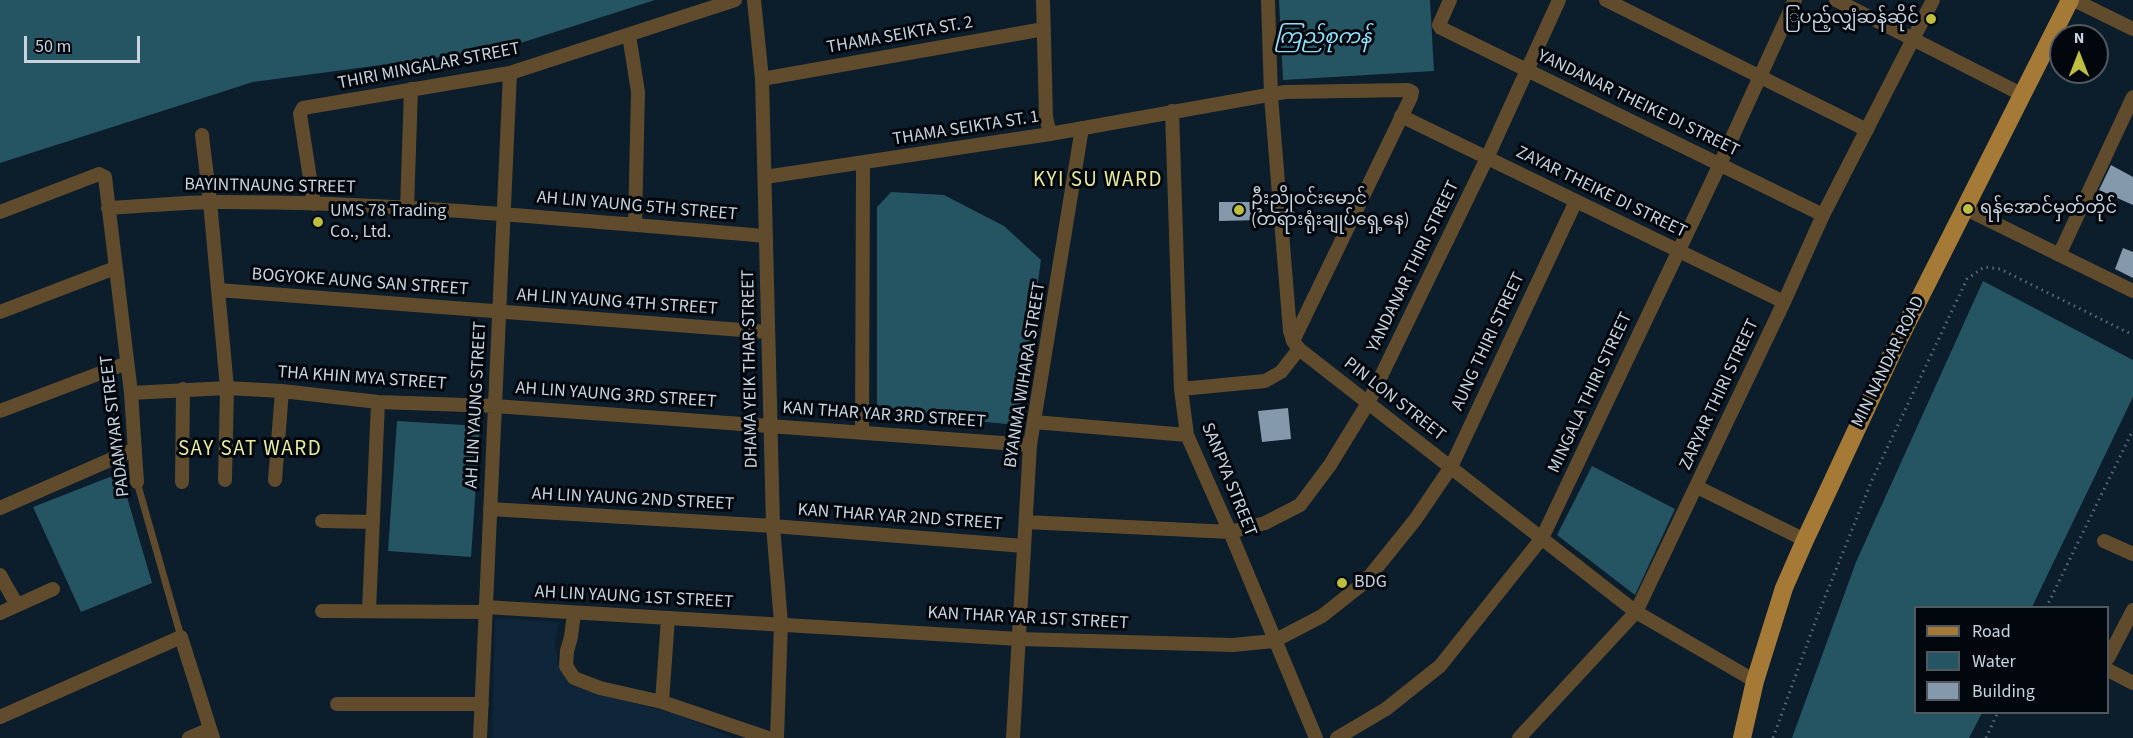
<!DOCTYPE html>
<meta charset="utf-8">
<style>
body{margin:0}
#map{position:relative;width:2133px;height:738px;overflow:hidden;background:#0c1d2c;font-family:"Source Sans 3",sans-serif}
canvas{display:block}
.legend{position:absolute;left:1914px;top:606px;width:195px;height:108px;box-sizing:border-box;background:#02070d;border:2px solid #515960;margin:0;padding:8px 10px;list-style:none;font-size:18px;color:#c8d3dd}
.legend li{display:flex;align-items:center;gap:12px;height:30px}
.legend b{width:30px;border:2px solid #515960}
.north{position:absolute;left:2049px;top:24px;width:60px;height:60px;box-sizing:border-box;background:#02070d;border:2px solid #515960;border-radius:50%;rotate:0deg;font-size:16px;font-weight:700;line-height:24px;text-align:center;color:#c8d3dd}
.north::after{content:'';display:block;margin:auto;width:21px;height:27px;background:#bfbe41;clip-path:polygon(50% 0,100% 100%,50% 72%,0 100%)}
.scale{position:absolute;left:24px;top:36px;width:116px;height:27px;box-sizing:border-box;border:3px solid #c8d3dd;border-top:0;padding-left:8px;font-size:18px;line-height:21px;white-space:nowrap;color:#c8d3dd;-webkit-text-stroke:4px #02070d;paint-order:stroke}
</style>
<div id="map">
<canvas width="2133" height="738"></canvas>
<ul class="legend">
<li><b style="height:8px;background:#a57a37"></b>Road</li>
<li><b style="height:16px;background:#255463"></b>Water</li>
<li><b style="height:16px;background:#8599ad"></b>Building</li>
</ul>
<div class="north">N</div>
<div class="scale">50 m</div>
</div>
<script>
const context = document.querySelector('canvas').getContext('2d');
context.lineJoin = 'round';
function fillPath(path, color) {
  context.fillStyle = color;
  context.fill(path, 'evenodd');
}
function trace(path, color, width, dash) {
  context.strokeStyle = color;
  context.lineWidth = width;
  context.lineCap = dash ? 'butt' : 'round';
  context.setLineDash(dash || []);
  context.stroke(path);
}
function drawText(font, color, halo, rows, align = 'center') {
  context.font = font + ' "Source Sans 3","Noto Sans Myanmar",sans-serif';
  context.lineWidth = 6;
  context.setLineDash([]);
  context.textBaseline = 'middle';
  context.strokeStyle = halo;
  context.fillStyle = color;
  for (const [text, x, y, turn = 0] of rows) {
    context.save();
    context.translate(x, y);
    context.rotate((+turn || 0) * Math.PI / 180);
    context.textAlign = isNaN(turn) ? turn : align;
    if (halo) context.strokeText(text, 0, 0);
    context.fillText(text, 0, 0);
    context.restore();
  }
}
const built = new Path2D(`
 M495,618L559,622L555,645L559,667L569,684L599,694L679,715L734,738H492Z`);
const water = new Path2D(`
 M0,0H655L502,49L253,82L0,163Z
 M1279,0H1430L1434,71L1283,80Z
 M891,192L944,195L1004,226L1041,260L1018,425L877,412V207Z
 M1983,281L2133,360V397L2032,607L1916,608V712L1982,713L1969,738H1792L1856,562Z
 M397,421L480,426L471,557L388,551Z
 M1592,466L1675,509L1635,595L1557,535Z
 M120,473L152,583L81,612L33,507Z`);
const building = new Path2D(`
 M2111,165L2133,177V205L2099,190Z
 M1219,202H1260V220L1219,221Z
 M2123,248L2133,252V278L2115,269Z
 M1288,408L1291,439L1262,442L1258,411Z`);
const path = new Path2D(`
 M2046,608L2133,430
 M1773,738L1817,617L1872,480L1967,279L1984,267L2000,269L2133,335
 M1986,738L1998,712`);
const lane = new Path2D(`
 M137,482L181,637`);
const street = new Path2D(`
 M754,0L762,79L773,526L781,623L777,738
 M1043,0L1046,117L1050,134
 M1268,0L1271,96L1290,331L1293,341L1299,349L1636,612L1755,681
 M1450,0L1439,25L1441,28L1823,215
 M1606,0L1867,130
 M1836,0L2023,95
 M2074,0L2133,29
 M629,35L638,92L635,225
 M762,79L1044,29
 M1172,111L1181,389L1187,435L1230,532L1316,738
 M1401,116L1784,302
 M202,135L210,202L227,388L225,480
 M765,177L1050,134L1285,92L1408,90L1412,92L1411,97L1293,341
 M314,204L300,114L303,108L510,73L735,0
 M108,208C142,206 177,203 212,202C397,201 582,221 766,236
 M1964,208L2133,291
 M407,209L411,89
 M0,212L99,174L105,177L131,393L137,482
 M2059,255L2133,97
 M218,290L768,332
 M0,312L115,268
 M1181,389L1265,381L1281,372L1299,349
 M131,393L227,388L282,391L378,402L495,406L1030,445
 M0,411L127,363
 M1034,422L1187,435
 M862,432L863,163
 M275,480L282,391
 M182,482L183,389
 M1697,487L1805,540
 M0,508L135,449
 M490,509L773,526L1024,546
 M322,521L373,522
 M1026,522L1230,532L1265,523L1300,505L1330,465L1368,403L1487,158L1559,0
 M2104,541L2133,554
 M0,575L17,605
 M485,607L1019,639L1233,645L1274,641L1322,616L1365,582L1415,520L1451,467L1576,201
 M322,611L485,612
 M369,611L378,402
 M0,613L53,589
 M574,613L571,637L567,651L566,666L574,678L600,688L662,702L768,738
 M2108,658L2133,610
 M2108,670L2133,683
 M662,702L668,618
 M337,704H482
 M0,717L181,637L213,738
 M189,738L210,729
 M480,738L510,73
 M1013,738L1030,445L1082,128
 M1337,738L1386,709L1440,666L1542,538L1720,164L1795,0
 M1519,738L1636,612L1784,302L1823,215L1933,0`);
const primary = new Path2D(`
 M1742,738L1755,681L1784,588L1805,540L1895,347L2070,0`);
const markers = [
 [1931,19,6,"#bfbe41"],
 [1968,209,6,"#bfbe41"],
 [1239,210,6,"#bfbe41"],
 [318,222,6,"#bfbe41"],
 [1342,583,6,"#bfbe41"]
];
const poiNames = [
 ["ြပည့်လျှံဆန်ဆိုင်",1919,19,"right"],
 ["ဦးညိုဝင်းမောင်",1251,200],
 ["(တရားရုံးချုပ်ရှေ့နေ)",1251,221],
 ["ရန်အောင်မှတ်တိုင်",1980,209],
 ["UMS 78 Trading",330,212],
 ["Co., Ltd.",330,233],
 ["BDG",1354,583]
];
const streetNames = [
 ["THAMA SEIKTA ST. 2",900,36,-10],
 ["THIRI MINGALAR STREET",429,67,-11],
 ["YANDANAR THEIKE DI STREET",1638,104,26],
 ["THAMA SEIKTA ST. 1",966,129,-9],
 ["BAYINTNAUNG STREET",270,187,1],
 ["ZAYAR THEIKE DI STREET",1601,193,26],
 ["AH LIN YAUNG 5TH STREET",637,207,5],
 ["YANDANAR THIRI STREET",1414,267,-64],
 ["BOGYOKE AUNG SAN STREET",360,283,4],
 ["AH LIN YAUNG 4TH STREET",617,303,4],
 ["AUNG THIRI STREET",1489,342,-65],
 ["MIN NANDAR ROAD",1889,362,-64],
 ["DHAMA YEIK THAR STREET",751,369,-91],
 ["BYANMA WIHARA STREET",1026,375,-81],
 ["THA KHIN MYA STREET",362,379,4],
 ["MINGALA THIRI STREET",1591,393,-65],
 ["ZARYAR THIRI STREET",1720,395,-65],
 ["AH LIN YAUNG 3RD STREET",616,396,4],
 ["PIN LON STREET",1394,400,38],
 ["AH LIN YAUNG STREET",477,405,-87],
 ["KAN THAR YAR 3RD STREET",884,416,4],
 ["PADAMYAR STREET",116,426,-97],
 ["SANPYA STREET",1228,480,68],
 ["AH LIN YAUNG 2ND STREET",633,500,3],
 ["KAN THAR YAR 2ND STREET",900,518,4],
 ["AH LIN YAUNG 1ST STREET",634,598,3],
 ["KAN THAR YAR 1ST STREET",1028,619,3]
];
const waterNames = [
 ["ကြည်စုကန်",1323,39]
];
const quarterNames = [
 ["KYI SU WARD",1098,181],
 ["SAY SAT WARD",250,450]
];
fillPath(built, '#0f2539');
fillPath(water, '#255463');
fillPath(building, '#8599ad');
trace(path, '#5b6a76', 3, [1.5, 4.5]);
trace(lane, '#604b2d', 7);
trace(street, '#604b2d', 14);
trace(primary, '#a57a37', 18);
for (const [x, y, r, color] of markers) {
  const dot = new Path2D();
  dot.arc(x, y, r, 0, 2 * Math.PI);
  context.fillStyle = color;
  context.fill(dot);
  trace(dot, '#02070d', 2);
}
drawText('18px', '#c8d3dd', '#02070d', poiNames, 'left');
drawText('18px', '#c8d3dd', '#02070d', streetNames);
drawText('italic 20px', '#8fdffa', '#02070d', waterNames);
context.letterSpacing = '1.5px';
drawText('21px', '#e9ea9b', '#02070d', quarterNames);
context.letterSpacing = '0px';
</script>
